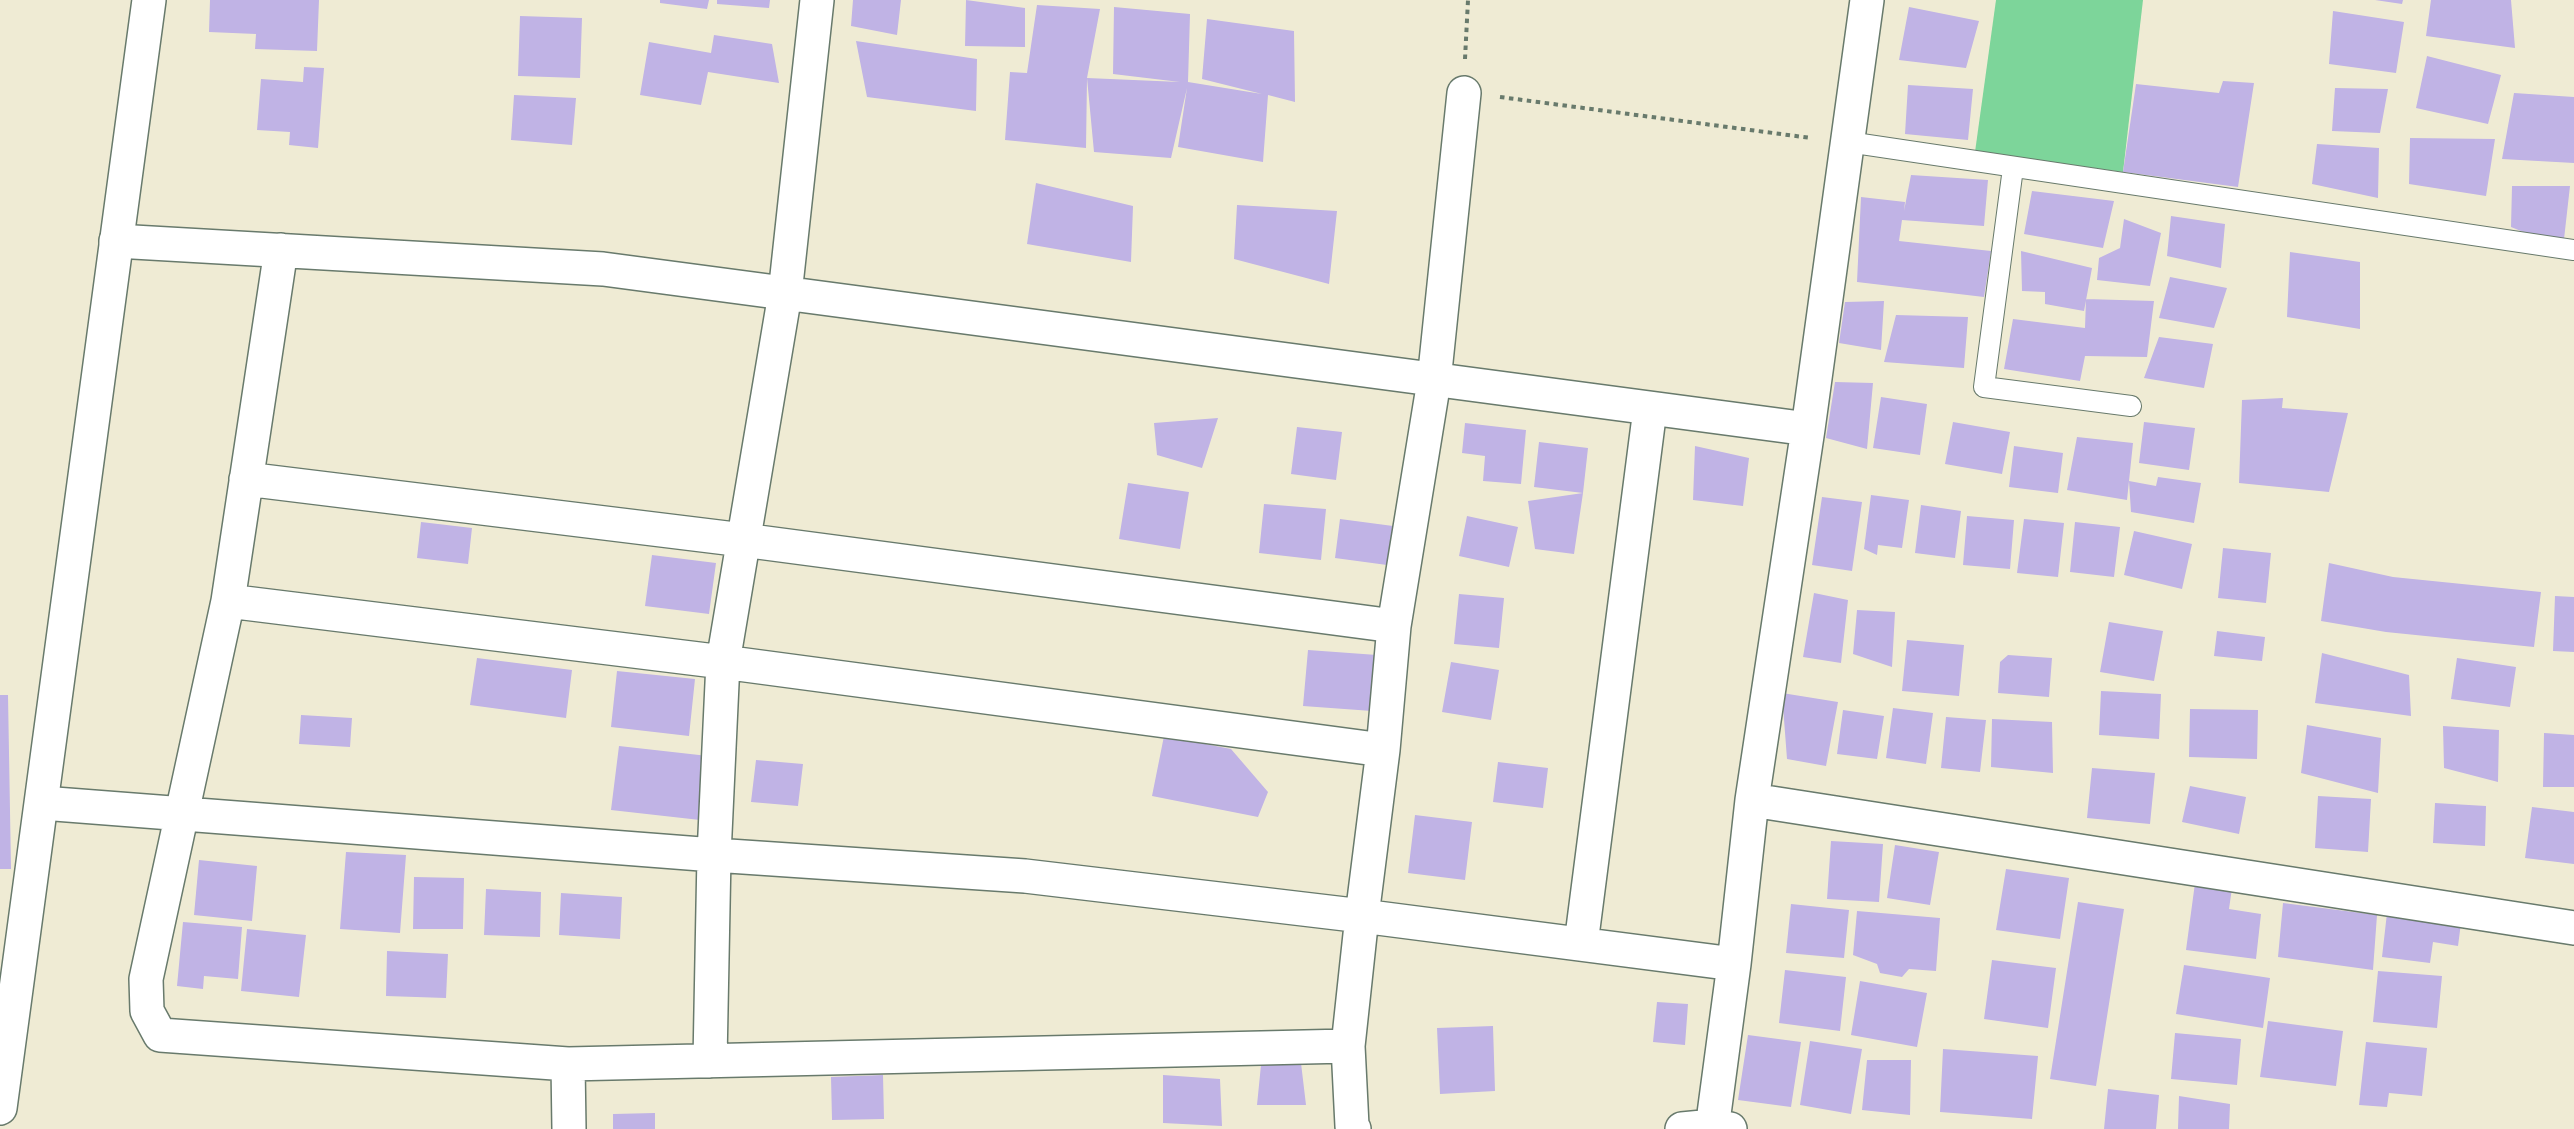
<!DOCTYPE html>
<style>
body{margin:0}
canvas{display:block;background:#efebd4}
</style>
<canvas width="2574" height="1129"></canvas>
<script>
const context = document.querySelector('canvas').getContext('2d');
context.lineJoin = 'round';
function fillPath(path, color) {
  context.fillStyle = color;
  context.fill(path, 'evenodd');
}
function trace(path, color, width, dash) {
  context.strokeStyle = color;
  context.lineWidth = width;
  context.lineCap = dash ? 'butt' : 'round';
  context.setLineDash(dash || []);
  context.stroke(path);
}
const green = new Path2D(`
 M1996,0H2143L2123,172L1975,152Z`);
const building = new Path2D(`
 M210,0H319L317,51L255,49L256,34L209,32Z
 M660,0H709L707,9L660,3Z
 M717,0H770L769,8L717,4Z
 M853,0H901L897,35L851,26Z
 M966,0L1025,8V47L965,46Z
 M2375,0H2403L2402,4Z
 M2431,0H2511L2515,48L2426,36Z
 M1037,5L1100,9L1087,78L1180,82L1113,74L1114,7L1190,14L1188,82L1262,94L1202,79L1207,19L1294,31L1295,102L1268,95L1263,162L1178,147L1187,88L1171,158L1094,152L1087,78L1086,148L1005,140L1010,72L1027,73Z
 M1909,7L1979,21L1966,68L1899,60Z
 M2333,11L2404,22L2396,73L2329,64Z
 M520,16L582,18L580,78L518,76Z
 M714,35L772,44L779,83L708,72L701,105L640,95L649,42L711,53Z
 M856,41L977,59L976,111L867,97Z
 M2427,56L2501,75L2488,124L2416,108Z
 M304,67L324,68L318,148L289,145L290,132L257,130L261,79L303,82Z
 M2223,81L2254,83L2238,187L2123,172L2136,84L2219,93Z
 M1908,85L1973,89L1968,140L1905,134Z
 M2335,88L2388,89L2380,133L2332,131Z
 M2514,93L2574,97V163L2502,159Z
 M514,95L576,98L572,145L511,140Z
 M2410,138L2495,139L2486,196L2409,184Z
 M2317,144L2379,148L2378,198L2312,184Z
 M1911,175L1988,180L1984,226L1902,220L1899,241L1991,251L1984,297L1857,282L1861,197L1905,202L1904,211Z
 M1036,183L1133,206L1131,262L1027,244Z
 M2512,186H2570L2563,248L2511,227Z
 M2032,191L2114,201L2103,248L2024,234Z
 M1237,205L1337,211L1329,284L1234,259Z
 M2171,216L2225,224L2221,268L2167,256Z
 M2124,219L2161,233L2150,286L2097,280L2099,258L2120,248Z
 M2021,251L2092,268L2084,311L2045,304V292L2022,291Z
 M2290,252L2360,262V329L2287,317Z
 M2170,277L2227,288L2214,328L2159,318Z
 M2086,299L2154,301L2147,357L2085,356L2080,381L2004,369L2013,319L2085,328Z
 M1884,301L1881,350L1839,343L1845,302Z
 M1896,315L1968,317L1964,368L1884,362Z
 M2159,337L2213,344L2204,388L2144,378Z
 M1835,382L1873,383L1867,449L1826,438Z
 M1881,397L1927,404L1920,455L1873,448Z
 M2283,398L2282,408L2348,413L2329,492L2239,483L2242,400Z
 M1218,418L1202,468L1157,455L1154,423Z
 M1953,422L2010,432L2002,474L1945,464Z
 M2144,422L2195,428L2189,470L2139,463Z
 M1465,423L1526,430L1521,484L1483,481L1485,456L1462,453Z
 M1297,427L1342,432L1336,480L1291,474Z
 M2077,437L2133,443L2129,481L2156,486L2158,477L2201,483L2194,523L2131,512L2129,481L2127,500L2067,490Z
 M1539,442L1588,448L1583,493L1534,487Z
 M1695,446L1749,458L1743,506L1693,500Z
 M2014,446L2063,453L2058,493L2009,487Z
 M1128,483L1189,492L1180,549L1119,539Z
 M1583,493L1574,554L1535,549L1528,501Z
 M1871,495L1909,500L1902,548L1878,545L1877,555L1864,549Z
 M1822,497L1862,502L1852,571L1812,565Z
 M1264,504L1326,509L1321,560L1259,553Z
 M1921,505L1961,511L1955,558L1915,553Z
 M1467,516L1518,527L1509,567L1459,556Z
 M1967,516L2014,520L2010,569L1963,565Z
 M1340,519L1393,526L1387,565L1335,558Z
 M2024,519L2064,523L2058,577L2017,573Z
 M421,522L472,528L468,564L417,558Z
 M2075,522L2120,527L2114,577L2070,572Z
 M2134,531L2192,544L2182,589L2124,575Z
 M2223,548L2271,553L2266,603L2218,598Z
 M652,555L716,563L709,614L645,606Z
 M2329,563L2393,577L2541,592L2534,647L2386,632L2321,621Z
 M1814,593L1848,600L1841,663L1803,657Z
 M1459,594L1504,598L1499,648L1454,644Z
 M2555,596L2574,597V652L2553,651Z
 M1857,610L1895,612L1892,667L1853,654Z
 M2109,622L2163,631L2154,681L2100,672Z
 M2217,631L2265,637L2262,661L2214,656Z
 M1907,640L1964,645L1959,696L1902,691Z
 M1308,650L1377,655L1372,711L1303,706Z
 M2322,653L2409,675L2411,716L2315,703Z
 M2008,655L2052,658L2049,697L1998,693L2000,662Z
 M477,658L572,670L566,718L470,705Z
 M2457,658L2516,667L2510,707L2451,699Z
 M1451,662L1499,670L1491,720L1442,712Z
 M617,671L695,679L689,736L611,727Z
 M2101,691L2161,694L2159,739L2099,735Z
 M1782,693L1838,702L1826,766L1787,759Z
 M0,695H8L11,869H0Z
 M1893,708L1933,713L1926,764L1886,758Z
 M2190,709L2258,710L2257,759L2189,757Z
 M1843,710L1884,716L1877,759L1837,754Z
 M301,715L352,718L350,747L299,744Z
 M1946,717L1986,720L1980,772L1941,768Z
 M1992,719L2052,722L2053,773L1991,767Z
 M2307,725L2381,738L2378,793L2301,773Z
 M2443,726L2499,730L2498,782L2444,768Z
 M2544,733L2574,735V787H2543Z
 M1164,736L1231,749L1268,792L1258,817L1152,796Z
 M619,746L708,756L700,820L611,810Z
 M756,760L803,764L798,806L751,802Z
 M1498,762L1548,768L1543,808L1493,802Z
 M2092,768L2155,773L2150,824L2087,818Z
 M2190,786L2246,797L2239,834L2182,822Z
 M2318,796L2371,799L2368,852L2315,848Z
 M2435,803L2486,806L2485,846L2433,843Z
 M2532,807L2574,812V864L2525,858Z
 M1415,815L1472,822L1465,880L1408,873Z
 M1831,841L1883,844L1879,902L1827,899Z
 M1895,845L1939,852L1930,905L1887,898Z
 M346,852L406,855L400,933L340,929Z
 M199,860L257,866L252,921L194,915Z
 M2006,869L2069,878L2060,939L1996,930Z
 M414,877L464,878L463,929H413Z
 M2195,883L2232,888L2229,909L2261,914L2256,959L2186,950Z
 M486,889L541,892L540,937L484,935Z
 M561,893L622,897L620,939L559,935Z
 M2078,902L2124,909L2096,1086L2050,1079Z
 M2283,903L2377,915L2373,970L2278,957Z
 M1791,904L1849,910L1844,958L1786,953Z
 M1857,911L1940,918L1936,971L1909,969L1902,977L1880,973L1877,964L1853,955Z
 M2387,913L2461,923L2458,946L2433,942L2430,963L2382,957Z
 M183,922L242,927L238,979L204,976L203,989L177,986Z
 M247,929L306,935L299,997L241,991Z
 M387,951L448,954L446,998L386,996Z
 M1992,960L2056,968L2048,1028L1984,1019Z
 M2184,965L2270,978L2263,1028L2176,1014Z
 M1785,970L1846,977L1840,1031L1779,1023Z
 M2378,971L2442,976L2437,1028L2373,1022Z
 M1860,981L1927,993L1917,1047L1851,1035Z
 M1657,1002L1688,1004L1685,1045L1653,1042Z
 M2268,1021L2343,1031L2336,1086L2260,1077Z
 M1493,1026L1495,1091L1440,1094L1437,1028Z
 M2175,1033L2241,1039L2237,1085L2171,1079Z
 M1748,1035L1801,1042L1791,1107L1738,1100Z
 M1810,1041L1862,1049L1851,1114L1800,1105Z
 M2366,1042L2427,1048L2422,1096L2389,1093L2387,1107L2359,1105Z
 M1943,1049L2038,1056L2032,1119L1940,1112Z
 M1867,1060H1911L1910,1115L1862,1110Z
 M1301,1063L1306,1105H1257L1261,1065Z
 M883,1075L884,1119L832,1120L831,1077Z
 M1163,1075L1220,1079L1222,1126L1163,1123Z
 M2108,1089L2159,1095L2156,1129H2104Z
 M2179,1096L2230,1104L2229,1129H2178Z
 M655,1113V1129H613V1114Z`);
const path = new Path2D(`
 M1465,59L1468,0
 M1500,97L1811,138`);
const service = new Path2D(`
 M1848,142L2574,250
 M2013,168L1984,387L2131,406`);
const minor = new Path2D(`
 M116,241L603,269L1808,429
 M281,250L228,601L146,979L147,1011L160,1035L568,1064L1348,1046
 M246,479L743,540L1394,626
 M228,601L723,662L1383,750
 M1752,800L2574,928
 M42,803L714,855L1025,876L1362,916L1734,964
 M1581,944L1650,409
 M710,1061L714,855L723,662L785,294L817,0
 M568,1064L569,1129
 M1354,1129L1352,1126L1348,1046L1362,916L1383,750L1394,626L1434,381L1464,93
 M1682,1129L1713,1126L1730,1129
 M1712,1129L1734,964L1752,800L1808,429L1867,0`);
const tertiary = new Path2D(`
 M0,1108L149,0`);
fillPath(green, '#7dd59a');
fillPath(building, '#c0b3e5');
trace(service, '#687a6c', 22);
trace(minor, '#687a6c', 36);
trace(tertiary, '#687a6c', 36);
trace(path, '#687a6c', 4, [4.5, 4.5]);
trace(service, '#fff', 20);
trace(minor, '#fff', 33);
trace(tertiary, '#fff', 33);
</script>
